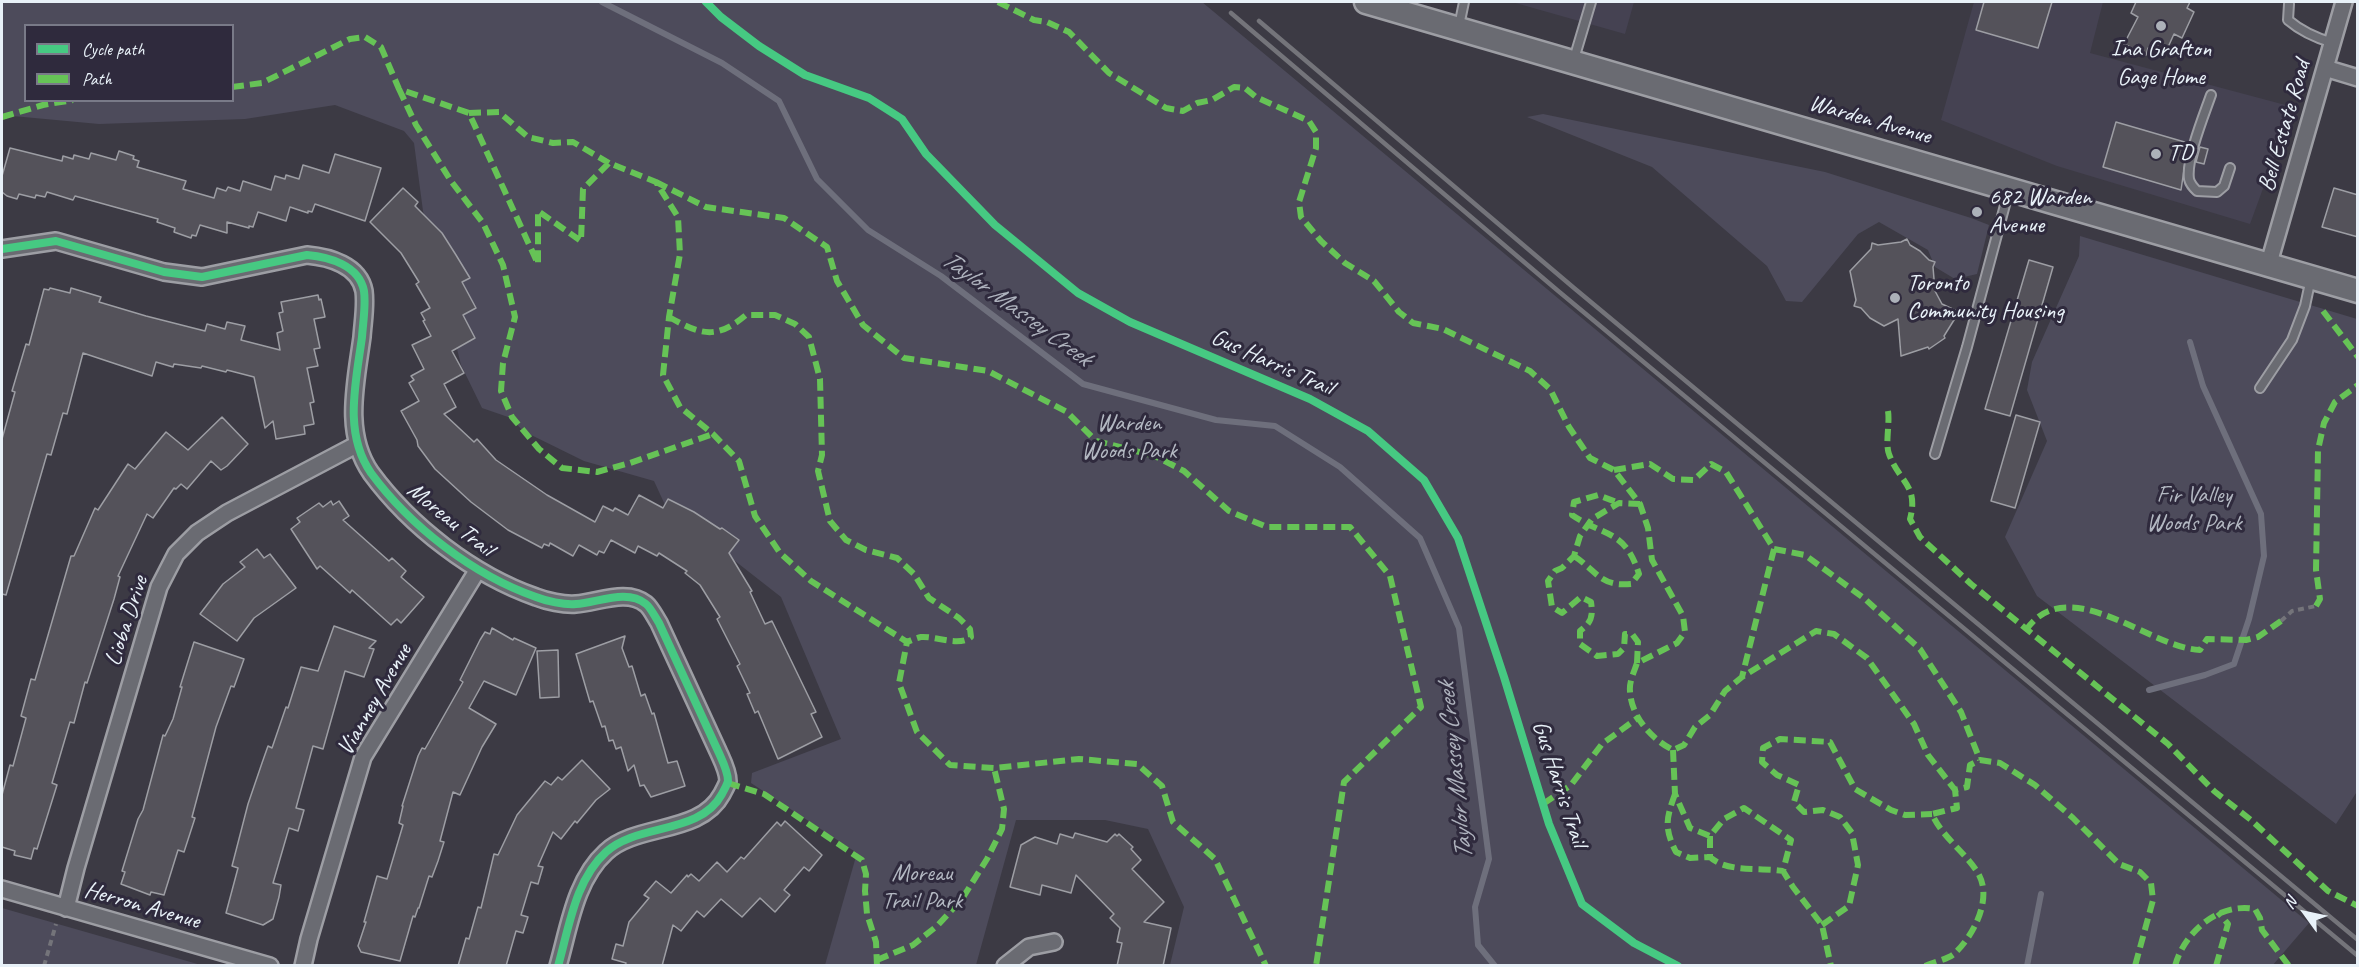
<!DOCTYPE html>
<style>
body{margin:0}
#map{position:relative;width:2359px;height:967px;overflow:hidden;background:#3c3a44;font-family:Caveat,sans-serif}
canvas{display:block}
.frame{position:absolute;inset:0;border:3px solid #e8f1f8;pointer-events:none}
.legend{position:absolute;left:24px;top:24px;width:210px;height:78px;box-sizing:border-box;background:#2f2a3d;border:2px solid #797a88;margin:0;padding:8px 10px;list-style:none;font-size:18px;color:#e8f1f8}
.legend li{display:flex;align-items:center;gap:12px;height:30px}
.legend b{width:30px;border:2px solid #797a88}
.north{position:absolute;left:2275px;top:883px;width:60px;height:60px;-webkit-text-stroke:4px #2f2a3d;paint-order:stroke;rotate:303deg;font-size:16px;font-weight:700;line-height:24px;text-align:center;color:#e8f1f8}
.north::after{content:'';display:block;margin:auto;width:21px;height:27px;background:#e8f1f8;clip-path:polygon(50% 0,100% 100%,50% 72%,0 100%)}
</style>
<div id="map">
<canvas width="2359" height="967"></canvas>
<div class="frame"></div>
<ul class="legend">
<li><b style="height:8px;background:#46c982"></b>Cycle path</li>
<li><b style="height:8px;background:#66c356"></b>Path</li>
</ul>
<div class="north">N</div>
</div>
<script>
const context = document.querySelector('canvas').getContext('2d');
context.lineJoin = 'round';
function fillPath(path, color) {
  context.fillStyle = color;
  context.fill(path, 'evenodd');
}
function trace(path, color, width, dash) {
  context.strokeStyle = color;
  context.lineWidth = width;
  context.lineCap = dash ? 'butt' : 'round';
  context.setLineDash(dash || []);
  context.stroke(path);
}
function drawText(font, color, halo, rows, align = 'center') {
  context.font = font + ' Caveat,sans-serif';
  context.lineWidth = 6;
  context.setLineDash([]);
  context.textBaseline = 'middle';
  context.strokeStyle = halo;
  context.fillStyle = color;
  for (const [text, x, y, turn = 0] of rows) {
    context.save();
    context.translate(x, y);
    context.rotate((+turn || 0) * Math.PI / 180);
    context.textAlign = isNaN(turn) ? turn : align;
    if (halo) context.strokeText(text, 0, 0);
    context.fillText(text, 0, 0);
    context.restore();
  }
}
const built = new Path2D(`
 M1512,2H1634L1625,34Z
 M1974,2H2103L2090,53L2293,107L2250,224L2057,166L1941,120Z`);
const green = new Path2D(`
 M2,2H1202L2309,923L2272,966L1170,965L1184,907L1148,829L1105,820H1016L976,965H825L857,853L751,783L752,773L841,739L781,597L666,507L654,481L584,461L523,431L511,418L482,408L461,365L423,211L414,143L404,131L335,105L245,119L99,124L2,115ZM26,26H232V100H26Z
 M1543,114L1825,172L1971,218L1989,225L1977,274L1955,279L1935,267L1928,250L1879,222L1858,234L1802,302L1786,301L1767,266L1652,167L1527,117Z
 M2080,236L2357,319L2358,790L2336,824L2037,596L2005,537L2047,441L2027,390L2032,362L2079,256Z
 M2,908L201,965H2Z`);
const stream = new Path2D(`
 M602,2L722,63L779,101L817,179L868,230L941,276L1083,384L1216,420L1275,426L1340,467L1420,538L1459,628L1489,859L1475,907L1478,945L1495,966
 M2149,690L2205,675L2234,664L2249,619L2264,556L2261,514L2203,386L2190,342
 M2027,966L2041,894`);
const building = new Path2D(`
 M1984,2H2052L2038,48L1976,30Z
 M2136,2H2190L2187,8L2194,12L2182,38L2174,34L2164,56L2148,48L2146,55L2124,44L2138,17L2131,13Z
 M2116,122L2188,143L2181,190L2103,167Z
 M2200,147L2208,149L2204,164L2196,162Z
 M10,148L62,161L63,156L73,159L74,155L89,159L91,153L116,160L119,151L134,156L133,159L139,161L137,167L186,181L183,189L214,198L217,188L226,191L228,187L240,191L243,181L271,190L275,176L285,179L286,175L299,179L303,165L329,173L335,154L381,168L365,221L315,204L312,212L308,211V213L290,207L286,221L258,212L253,227L249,226V228L227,222V233L200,225L196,236L192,235L191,238L174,232L175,228L157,222L158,219L75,196L73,200L47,192L45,197L36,195L35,198L19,194L17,199L7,196L2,192V176Z
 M403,188L418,202L415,206L442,233L456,255L470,278L462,282L476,308L463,315L475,338L452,351L464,373L444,384L456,407L444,414L474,442L477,439L496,460L547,495L595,522L603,506L613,511L615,508L628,515L639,495L663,508L668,499L694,512L720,529L722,528L739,540L729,553L752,591L750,592L765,624L772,621L816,712L811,714L822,737L778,759L758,711L755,713L747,694L750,693L737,666L740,664L717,619L720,617L700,585L685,573L687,571L659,553L657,556L638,546L635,553L611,540L604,553L599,551L597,555L579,545L573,556L550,543L549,546L544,544L542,548L508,530L471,502L435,469L418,446L417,440L401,411L419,401L409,383L414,380L411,376L424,369L412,345L431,336L423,321L425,320L421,313L430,308L416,284L419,282L401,253L370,222Z
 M2334,188L2358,195V237L2322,227Z
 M1907,239L1910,245L1920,251L1929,260L1935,262L1933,267L1935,291L1942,304L1959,312L1944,336L1945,338L1929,349L1928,347L1901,356L1898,319L1884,326L1870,318L1861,308L1854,306L1856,300L1850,271L1871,249L1872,243L1878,245L1901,242Z
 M2029,260L2053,267L2010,416L1985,409Z
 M50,288L70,293L71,288L101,297L99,302L146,316L205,331L207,324L225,329L227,322L245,326L241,340L280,350L277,333L283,331L279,313L283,312L281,302L318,295L319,300L321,299L325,317L314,319L320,348L314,349L318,366L307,368L314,402L310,403L314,424L304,426L305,434L276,439L273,421L265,428L254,377L227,370L226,372L202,366L201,368L174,364L173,367L156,362L152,376L83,353L67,414L63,413L51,455L47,454L6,595L2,594V439L15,392L12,391L26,344L29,345L44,289L49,290Z
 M2016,415L2040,422L2015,508L1991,501Z
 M222,417L248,444L227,466L221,470L211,461L187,489L181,484L176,489L174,488L153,518L147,514L118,576L120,577L114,599L87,683L85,682L74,723L70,722L52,783L57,785L37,849L34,848L31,859L14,855L15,851L2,847V795L10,765L13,766L26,718L21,716L31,679L35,680L71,556H74L95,508L98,510L128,464L135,469L166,432L188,450Z
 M331,501L333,505L339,501L349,516L343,520L389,561L392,558L406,571L401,577L424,597L401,623L397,619L391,625L352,590L350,593L320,566L317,569L291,529L300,522L297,518L319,503L323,507Z
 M257,549L264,558L270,554L296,588L254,618L237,641L200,614L223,584L245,567L240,562Z
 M334,626L376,641L369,648L374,649L364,677L345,671L323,749L313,746L296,808L304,810L298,831L289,828L273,883L281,885L279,897L273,919L263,925L226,913L238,868L232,866L248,804L262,763L268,746L272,748L286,707L288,708L301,667L318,671Z
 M492,628L513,640L514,638L536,648L516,695L484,681L469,708L496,724L482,747L460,795L453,792L440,841L444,842L438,861L432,877L429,876L419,908H418L415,917L413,916L400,961L361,952L358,946L366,922H364L377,876L387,879L403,825L399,823L403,806H402L418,756L422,748L425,749L463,682L460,680L480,640L485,632L490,634Z
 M625,636L622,648L629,667L632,666L641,696L645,694L652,714L654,713L668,763L677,761L685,786L651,797L644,785L640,786L634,765L628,771L621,747L616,749L613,740L609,741L605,726L602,727L593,701L590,702L576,654Z
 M194,642L244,659L234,687L231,686L216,727L192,817L195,818L184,852L178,850L164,895L151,892L150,895L121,884L125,872L122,871L138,819L143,810L163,735L165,736L173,719L182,687H180Z
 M558,650L559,697L540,698L537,651Z
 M582,760L610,789L596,800L577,823L575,821L561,839L553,832L538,866L543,867L538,884L531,882L521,915L528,917L523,933L516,931L506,966H458L466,938L469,939L478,907L481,908L494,854L498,855L517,815L545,781L551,785L558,777L562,780Z
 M785,821L822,855L809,871L804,867L784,890L790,895L775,912L760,898L742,917L721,899L704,917L697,911L681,931L673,925L662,966H625L626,963L612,959L616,944L623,946L629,922L649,898L644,895L656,881L671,893L687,875L688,877L691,874L699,881L717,862L727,872L741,857L744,859L777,822L781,826Z
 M1075,833L1107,842L1115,834L1117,836L1119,834L1133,847L1131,849L1141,860L1132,869L1164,902L1144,922L1171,928L1163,966H1117L1122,943L1117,942L1120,928L1110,918L1114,914L1076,875L1071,893L1042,885L1040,895L1010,887L1021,845L1035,837L1057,844L1060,834L1073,838Z`);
const path = new Path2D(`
 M2281,621L2292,611L2316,606
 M44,966L56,924`);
const lane = new Path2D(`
 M2289,4L2288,20C2302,32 2316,38 2333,43
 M1459,26L1464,2
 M1574,59L1591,2
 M2211,95C2204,115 2186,159 2189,179C2190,184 2193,187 2197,191L2217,192L2224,186L2230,168
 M2260,388L2292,340L2305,306L2311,278
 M1935,454L1967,347L2009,190`);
const street = new Path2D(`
 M2325,68L2358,78
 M2,249L56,241L164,272L202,277L307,255C329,257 359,265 364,291C366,306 363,322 362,337C356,382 343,433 371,473C410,526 473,575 536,597C546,601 564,605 576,604C597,603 627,588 646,604C651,608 655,617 659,623L718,751C722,760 728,771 728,781C727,785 724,790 722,794C700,835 637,823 606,852C575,880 569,928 558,966
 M2269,263L2344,2
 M2,889L270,966
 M66,908L76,868L159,587L176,554L197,533L227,513L356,445
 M303,966L309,939L363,757L477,571
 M1005,966L1029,947L1054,942`);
const secondary = new Path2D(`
 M1366,2L2358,291`);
const rail = new Path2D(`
 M1231,13L1557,290L2358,956
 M1259,21L1574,288L2358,940`);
const quiet = new Path2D(`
 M998,2L1034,20L1047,22L1069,32L1109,73L1166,108L1183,111L1197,103L1212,100L1234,87L1245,88L1256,97L1309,121L1316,132V148L1299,202L1301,217L1321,241L1345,263L1374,281L1399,312L1413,323L1443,329L1530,371L1550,389L1569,427L1590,458L1614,470L1640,504L1648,528L1652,560L1683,616L1685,632L1677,643L1637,663C1634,672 1629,682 1630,691C1631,716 1651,739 1673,750L1684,745L1695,727L1710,715L1725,691L1742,677L1816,631L1834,634L1867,658L1914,724L1928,755L1955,790L1967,787L1970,765L1980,760L2000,763L2035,785L2073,818L2119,864L2140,872L2151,883L2153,900L2135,966
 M232,87L262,83L350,39L365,37L381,47L399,89L469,113L538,264V211L581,241L583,189L609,163L656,182L678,217L680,254L669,317L663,375L680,407L713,434L739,461L755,516L780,553L811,581L907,642L899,683L917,732L950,765L994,768L1079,759L1137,764L1162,786L1173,822L1215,859L1266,966
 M399,89L416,125L451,181L483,223L503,265L515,317L503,363L501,391L512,417L539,449L562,468L597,472L630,463L713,434
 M469,113L499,112L528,137L553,143L573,142L609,163
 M2,117L43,105L73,100
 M656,182L706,207L784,218L827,247L837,281L863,325L904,358L988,371L1067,412L1096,441L1155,456L1184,471L1229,511L1267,527H1350L1390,576L1421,707L1344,782L1316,966
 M2323,311L2358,357
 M669,317C701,335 716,340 746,315H775L795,324L809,337L820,379L822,455L818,471L830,521L846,540L866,550L897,558L914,574L929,598L959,618L970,629L971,637C959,647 936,636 921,637C916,638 912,640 907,642
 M1888,411C1890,423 1885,444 1889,454C1899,482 1919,485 1910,519L1920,537L1971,584L2168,744L2214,791L2251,820L2328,891L2358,906
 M1614,470L1650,464L1673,479L1694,480L1711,464L1726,472L1774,549L1742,677
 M1774,549L1805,555L1865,599L1920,649L1961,712L1980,760
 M1574,556C1597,571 1600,587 1631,584L1639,574C1625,529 1604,537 1572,515L1574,502L1598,495L1619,503
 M2316,606L2320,599L2316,570L2318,450L2324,423L2335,402L2358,385
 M2026,630C2068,570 2149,648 2200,650L2207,639L2246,640L2258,637L2281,621
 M1637,663L1638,642L1632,634H1625L1624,648L1618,654L1597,656L1580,644V631C1592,622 1593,616 1591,602L1581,597L1562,613L1552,607L1548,581L1555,571L1562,568L1574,556L1580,536L1592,519L1619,503L1640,504
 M1673,750L1675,794L1690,828L1710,836L1724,819L1744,808L1791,840L1783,871L1793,887L1822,925L1831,966
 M728,783L764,794L862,860L866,874L865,891L867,914L876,942L877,966
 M1675,794C1666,819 1664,828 1676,852L1690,858L1710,857
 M1543,804L1571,785L1602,744L1639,717
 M1710,836V857C1727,873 1760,867 1783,871
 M1822,925L1849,906L1858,865L1852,833L1840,817L1823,810L1804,812L1794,802L1799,785L1777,775L1762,762L1763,748L1780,739L1830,742L1855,789L1891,810L1905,815L1932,814
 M877,960L913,945L937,926L962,899L987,859L1002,829L1004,809L994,768
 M1925,966C1934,962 1949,959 1955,953C1974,935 1993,898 1978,873C1965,852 1942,837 1932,814L1957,808L1955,790
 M2175,966C2184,932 2219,902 2255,909L2260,918L2262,930L2289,966
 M2216,966L2228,924L2218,912`);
const cycleway = new Path2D(`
 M706,2L721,17L759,46L805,75L869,98L902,119L926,154L995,225L1078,293L1130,322L1310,399L1368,431L1424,480L1458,538L1504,677L1549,824L1582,904L1634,943L1678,966
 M2,249L56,241L164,272L202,277L307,255C329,257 359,265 364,291C366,306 363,322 362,337C356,382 343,433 371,473C410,526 473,575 536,597C546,601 564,605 576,604C597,603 627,588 646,604C651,608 655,617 659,623L718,751C722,760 728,771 728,781C727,785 724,790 722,794C700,835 637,823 606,852C575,880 569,928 558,966`);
const markers = [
 [2161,26,6,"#acb1b9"],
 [2156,154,6,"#acb1b9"],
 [1977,212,6,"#acb1b9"],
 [1895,298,6,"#acb1b9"]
];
const poiNames = [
 ["Ina Grafton",2161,50,"center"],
 ["Gage Home",2161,78,"center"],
 ["TD",2168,154],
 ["682 Warden",1989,198],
 ["Avenue",1989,226],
 ["Toronto",1907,284],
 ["Community Housing",1907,312]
];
const streetNames = [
 ["Warden Avenue",1870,120,16],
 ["Bell Estate Road",2285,126,-74],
 ["Gus Harris Trail",1272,363,24],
 ["Moreau Trail",450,520,39],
 ["Lioba Drive",127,621,-72],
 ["Vianney Avenue",375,700,-60],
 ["Gus Harris Trail",1559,784,72],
 ["Herron Avenue",142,906,16]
];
const parkNames = [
 ["Warden",1129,424],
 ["Woods Park",1129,452],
 ["Fir Valley",2194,496],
 ["Woods Park",2194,524],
 ["Moreau",922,874],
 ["Trail Park",922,902]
];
const waterNames = [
 ["Taylor Massey Creek",1016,309,36],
 ["Taylor Massey Creek",1456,771,-96]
];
fillPath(built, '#454252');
fillPath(green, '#4d4b5b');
trace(stream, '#6e6f7c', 6);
fillPath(building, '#54525a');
trace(building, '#9d9ea4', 1.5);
trace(lane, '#9d9ea4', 12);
trace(street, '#9d9ea4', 20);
trace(secondary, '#9d9ea4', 27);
trace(path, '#74747a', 4, [6, 4.5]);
trace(lane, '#6a6b72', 8);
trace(street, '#6a6b72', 15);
trace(secondary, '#6a6b72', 22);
trace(rail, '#74747a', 4.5);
trace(quiet, '#66c356', 6, [12, 6]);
trace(cycleway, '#46c982', 8);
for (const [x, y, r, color] of markers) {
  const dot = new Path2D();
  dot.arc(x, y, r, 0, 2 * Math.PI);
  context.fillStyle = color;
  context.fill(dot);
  trace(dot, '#2f2a3d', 2);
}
drawText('24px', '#e8f1f8', '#2f2a3d', poiNames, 'left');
drawText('24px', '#e8f1f8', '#2f2a3d', streetNames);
drawText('24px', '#b3b8c2', '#2f2a3d', parkNames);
drawText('italic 26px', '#aeb2bd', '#2f2a3d', waterNames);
</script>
